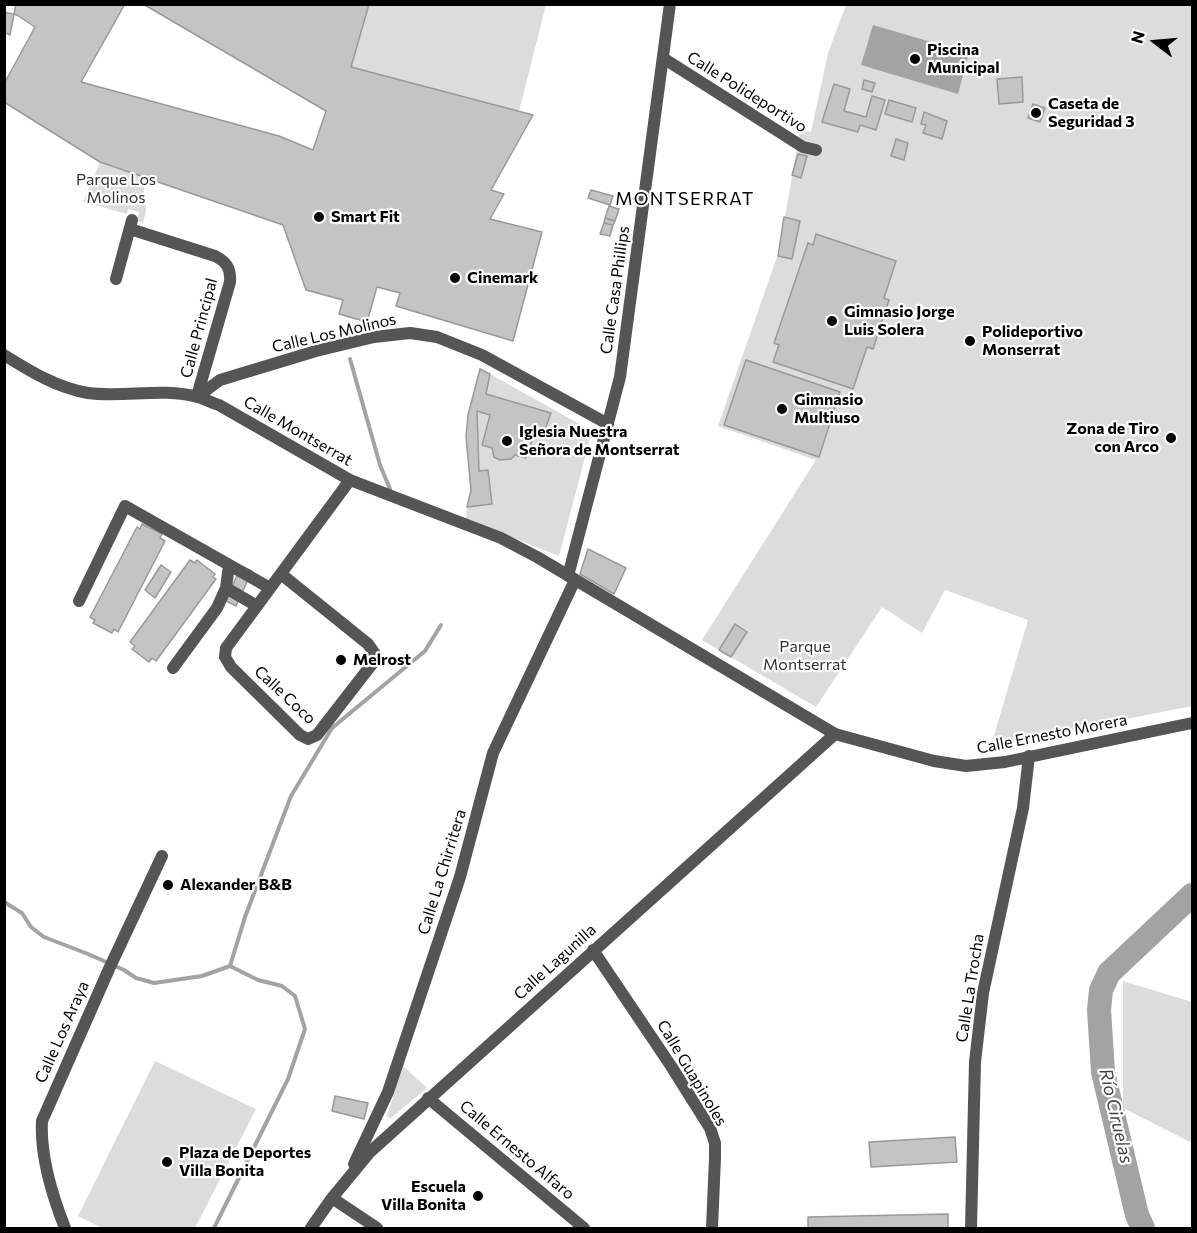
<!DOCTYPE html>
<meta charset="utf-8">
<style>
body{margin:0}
#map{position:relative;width:1197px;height:1233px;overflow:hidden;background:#fff;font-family:Commissioner,sans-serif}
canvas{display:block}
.frame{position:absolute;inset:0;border:6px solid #000;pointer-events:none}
.north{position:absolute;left:1125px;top:12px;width:60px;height:60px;-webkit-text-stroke:4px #fff;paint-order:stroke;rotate:286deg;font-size:16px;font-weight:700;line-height:24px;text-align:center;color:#000}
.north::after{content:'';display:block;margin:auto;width:21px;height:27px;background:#000;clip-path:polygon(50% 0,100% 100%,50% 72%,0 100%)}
</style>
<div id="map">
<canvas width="1197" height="1233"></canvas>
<div class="frame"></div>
<div class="north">N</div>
</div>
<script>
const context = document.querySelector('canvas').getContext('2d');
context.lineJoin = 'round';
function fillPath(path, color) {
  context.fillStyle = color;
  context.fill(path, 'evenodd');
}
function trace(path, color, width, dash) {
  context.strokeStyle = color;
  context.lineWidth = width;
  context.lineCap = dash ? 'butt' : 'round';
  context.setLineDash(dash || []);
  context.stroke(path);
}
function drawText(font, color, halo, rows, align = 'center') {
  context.font = font + ' Commissioner,sans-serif';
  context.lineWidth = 4.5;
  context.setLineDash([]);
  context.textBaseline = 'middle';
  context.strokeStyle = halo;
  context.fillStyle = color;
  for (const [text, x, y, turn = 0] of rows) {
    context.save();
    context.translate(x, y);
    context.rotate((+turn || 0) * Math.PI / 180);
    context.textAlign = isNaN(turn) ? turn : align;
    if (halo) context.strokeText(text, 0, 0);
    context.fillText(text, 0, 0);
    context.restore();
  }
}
const green = new Path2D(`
 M369,5H546L519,111L351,67Z
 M846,5H1192V706L991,746L1028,620L945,590L922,633L882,607L816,707L702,640L816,460L718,426L779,251L800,130L811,132L828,53Z
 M100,162L146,179L142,205L147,206L143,223L137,221L139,212L128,209L127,214L83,202Z
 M490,374L592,431L559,556L466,519L467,507L492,504L488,470L479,471L477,411L490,415L482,445L492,448L494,457C502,462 508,461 515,455L526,458L536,430L545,432L551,413L486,394Z
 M1123,981L1192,1002V1143L1123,1108Z
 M155,1061L256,1109L195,1228H102L78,1216Z
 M403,1066L427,1088L390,1119L387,1116Z`);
const water = new Path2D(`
 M873,25L969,53L958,94L861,65Z`);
const stream = new Path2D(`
 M350,359L380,465L390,489
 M4,902L22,913L31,927L44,937L88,954L124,970L136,978L154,983L202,976L230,966
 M230,966L245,917L291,796L332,728L425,651L441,625
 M214,1228L288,1079L305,1029L295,996L282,986L258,980L230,966`);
const river = new Path2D(`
 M1143,1228L1137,1215L1103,1072L1099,1010L1101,990L1109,973L1192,895`);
const building = new Path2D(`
 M4,4H369L351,67L533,115L491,190L504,194L490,219L542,232L513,341L396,306L400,293L377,287L367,322L339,314L343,300L306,290L283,225L100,162L4,102Z
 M4,4H16L10,35L4,32Z
 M125,4H143L326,111L313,150L279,136L81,82Z
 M4,12L17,15L35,27L4,84Z
 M1022,77L1023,102L999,104L997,79Z
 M864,80L875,83L872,92L862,89Z
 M834,84L850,89L844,111L866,117L872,96L885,100L876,130L860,125L858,132L822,122Z
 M889,100L916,108L912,122L885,114Z
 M1033,104L1045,108L1040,122L1028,118Z
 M924,112L947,121L942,139L923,133L926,125L921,124Z
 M896,139L908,143L904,160L891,156Z
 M798,154L807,156L801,178L792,175Z
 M591,190L613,196L610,205L588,198Z
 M609,206L619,209L615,221L605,218Z
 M784,217L800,221L792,259L778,256Z
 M605,218L615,221L613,225L604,223Z
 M604,223L613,225L610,236L600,234Z
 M816,234L896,261L884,298L889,300L873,349L867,347L853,389L773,362L779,345L774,343L808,243L813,245Z
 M746,360L840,392L819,457L724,425Z
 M480,369L490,374L486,394L551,413L544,432L536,430L526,458L515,455L511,459L500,460L494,457L492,448L482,445L490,415L477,411L479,471L488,470L492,504L467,507L471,490L466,437L468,415Z
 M142,524L162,534L160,538L165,541L118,632L114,629L112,633L93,623L95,620L90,617L137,527L140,529Z
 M588,549L626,568L614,594L580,574Z
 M190,560L195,563L197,560L215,574L213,577L216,579L156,661L152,658L149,662L132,649L135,646L130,642Z
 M161,565L171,572L155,598L145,590Z
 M241,566L252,571L236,606L226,601Z
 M735,624L747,632L731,657L719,650Z
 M335,1096L368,1103L364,1119L332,1111Z
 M955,1137L957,1162L871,1167L869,1142Z
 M948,1214V1228H808V1217Z`);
const minor = new Path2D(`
 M663,58L803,147L816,150
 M130,229L215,256C227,262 231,269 230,282L197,396
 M116,279L132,220
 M4,355C30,371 57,388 88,393C124,398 162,387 198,397C205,399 212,403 219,405L350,480L501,538L537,557L835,734L934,761L966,766L1005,762L1192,723
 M197,397L220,380L316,351L374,337L410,333L437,337L482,355L608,424
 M281,574L368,644L375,654L372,664L317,735L308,739L300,735L231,667L225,657L226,648L350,480
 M568,576L620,377L670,4
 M226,588L257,606
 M79,601L125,506L270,588
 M173,668L217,608L226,588L229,565
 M593,950L671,1066L710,1128L715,1143V1158L712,1228
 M428,1098L584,1228
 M354,1164L388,1092L460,877L493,753L575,580
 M332,1198L377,1228
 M65,1228C52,1195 40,1157 42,1121L109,969L162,856
 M311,1228L332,1198L370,1152L835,734
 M971,1228L975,1062L983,993L1023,808L1029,756`);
const markers = [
 [915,59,6,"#000"],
 [1036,113,6,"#000"],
 [319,217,6,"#000"],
 [455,278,6,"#000"],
 [832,321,6,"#000"],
 [970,341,6,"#000"],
 [782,409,6,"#000"],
 [1171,438,6,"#000"],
 [507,441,6,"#000"],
 [341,660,6,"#000"],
 [168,885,6,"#000"],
 [167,1162,6,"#000"],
 [478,1196,6,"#000"]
];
const poiNames = [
 ["Piscina",927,50],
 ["Municipal",927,68],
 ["Caseta de",1048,104],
 ["Seguridad 3",1048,122],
 ["Smart Fit",331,217],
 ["Cinemark",467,278],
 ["Gimnasio Jorge",844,312],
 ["Luis Solera",844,330],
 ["Polideportivo",982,332],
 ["Monserrat",982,350],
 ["Gimnasio",794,400],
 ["Multiuso",794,418],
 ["Zona de Tiro",1159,429,"right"],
 ["con Arco",1159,447,"right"],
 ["Iglesia Nuestra",519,432],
 ["Señora de Montserrat",519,450],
 ["Melrost",353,660],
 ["Alexander B&B",180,885],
 ["Plaza de Deportes",179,1153],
 ["Villa Bonita",179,1171],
 ["Escuela",466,1187,"right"],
 ["Villa Bonita",466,1205,"right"]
];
const streetNames = [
 ["Calle Polideportivo",747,92,32],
 ["Calle Casa Phillips",615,290,-82],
 ["Calle Principal",199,328,-75],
 ["Calle Los Molinos",334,333,-13],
 ["Calle Montserrat",298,431,30],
 ["Calle Coco",285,695,43],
 ["Calle Ernesto Morera",1052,734,-11],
 ["Calle La Chirritera",442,872,-73],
 ["Calle Lagunilla",555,962,-42],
 ["Calle La Trocha",970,988,-81],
 ["Calle Los Araya",62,1032,-66],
 ["Calle Guapinoles",692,1073,59],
 ["Calle Ernesto Alfaro",517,1150,40]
];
const parkNames = [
 ["Parque Los",116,180],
 ["Molinos",116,198],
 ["Parque",805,647],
 ["Montserrat",805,665]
];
const neighbourhoodNames = [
 ["MONTSERRAT",685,199]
];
const waterNames = [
 ["Río Ciruelas",1116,1116,77]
];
fillPath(green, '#dcdcdc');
fillPath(water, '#a3a3a3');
trace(stream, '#a3a3a3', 4);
trace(river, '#a3a3a3', 24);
fillPath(building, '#c4c4c4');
trace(building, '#999', 1.5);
trace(minor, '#555', 12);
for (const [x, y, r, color] of markers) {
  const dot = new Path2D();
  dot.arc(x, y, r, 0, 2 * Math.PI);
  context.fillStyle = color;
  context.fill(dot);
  trace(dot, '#fff', 2);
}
drawText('bold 16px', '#000', '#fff', poiNames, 'left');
drawText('16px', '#000', '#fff', streetNames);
drawText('16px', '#333', '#fff', parkNames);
context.letterSpacing = '1.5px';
drawText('18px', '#000', '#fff', neighbourhoodNames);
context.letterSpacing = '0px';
drawText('italic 18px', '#444', '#fff', waterNames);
</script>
